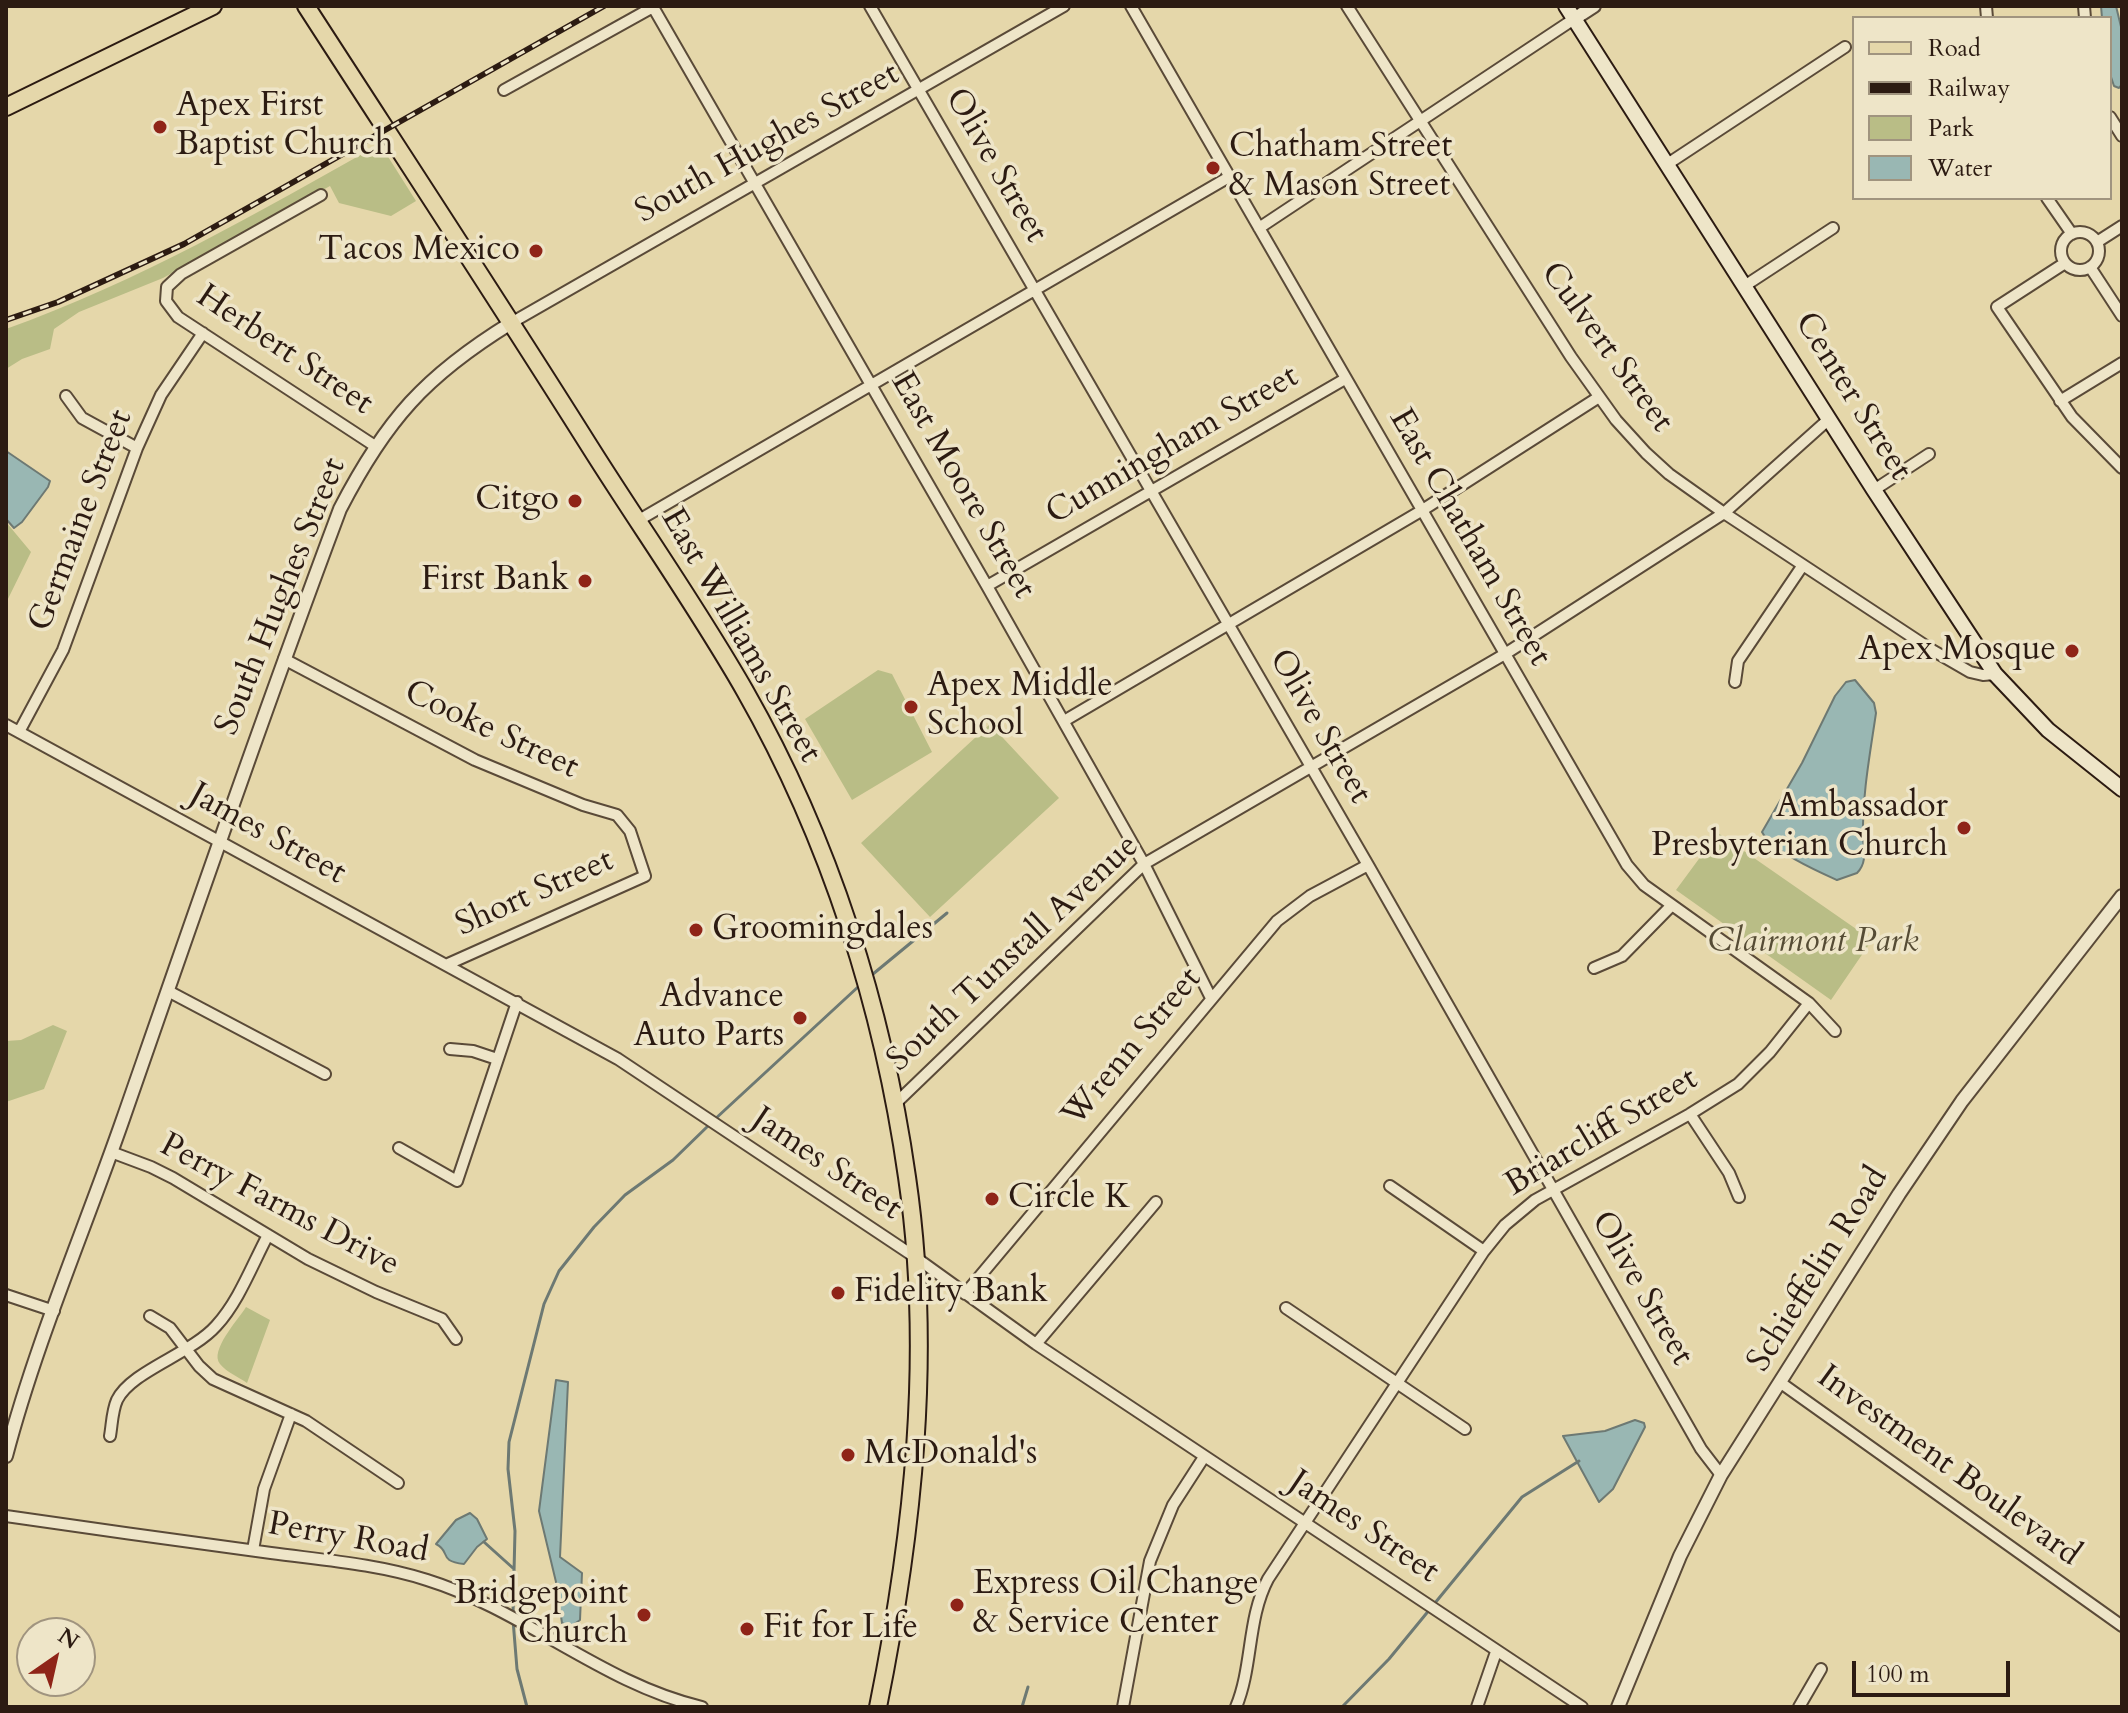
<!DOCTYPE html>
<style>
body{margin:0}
#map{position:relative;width:2128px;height:1713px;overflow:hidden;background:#e5d7aa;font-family:Cardo,serif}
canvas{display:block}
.frame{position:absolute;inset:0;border:8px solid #2c1b12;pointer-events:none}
.legend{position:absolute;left:1852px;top:16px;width:260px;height:184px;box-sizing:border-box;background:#eee5c8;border:2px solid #a0947f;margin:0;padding:10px 14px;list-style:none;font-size:24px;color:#2c1b12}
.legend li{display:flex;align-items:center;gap:16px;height:40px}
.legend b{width:40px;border:2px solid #a0947f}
.north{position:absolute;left:16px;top:1617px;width:80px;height:80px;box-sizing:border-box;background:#eee5c8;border:2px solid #a0947f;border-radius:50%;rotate:34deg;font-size:22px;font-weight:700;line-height:32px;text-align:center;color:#2c1b12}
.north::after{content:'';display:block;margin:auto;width:28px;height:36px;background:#8f2418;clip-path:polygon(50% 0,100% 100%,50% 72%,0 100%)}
.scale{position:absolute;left:1852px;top:1661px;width:158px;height:36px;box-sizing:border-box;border:4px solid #2c1b12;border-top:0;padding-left:10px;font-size:24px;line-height:28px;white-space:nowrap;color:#2c1b12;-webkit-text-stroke:6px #eee5c8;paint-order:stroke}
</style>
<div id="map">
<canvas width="2128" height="1713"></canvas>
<div class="frame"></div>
<ul class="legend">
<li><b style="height:10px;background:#e5d7aa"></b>Road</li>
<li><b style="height:10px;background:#2c1b12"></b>Railway</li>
<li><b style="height:22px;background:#b9bd86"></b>Park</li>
<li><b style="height:22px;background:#99b7b3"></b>Water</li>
</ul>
<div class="north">N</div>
<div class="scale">100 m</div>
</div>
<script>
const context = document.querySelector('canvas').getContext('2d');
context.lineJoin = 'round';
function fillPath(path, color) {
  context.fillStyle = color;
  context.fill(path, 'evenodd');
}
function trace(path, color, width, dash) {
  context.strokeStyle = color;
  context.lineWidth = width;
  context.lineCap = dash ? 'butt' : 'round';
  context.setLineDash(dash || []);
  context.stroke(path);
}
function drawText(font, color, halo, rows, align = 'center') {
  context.font = font + ' Cardo,serif';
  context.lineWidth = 7;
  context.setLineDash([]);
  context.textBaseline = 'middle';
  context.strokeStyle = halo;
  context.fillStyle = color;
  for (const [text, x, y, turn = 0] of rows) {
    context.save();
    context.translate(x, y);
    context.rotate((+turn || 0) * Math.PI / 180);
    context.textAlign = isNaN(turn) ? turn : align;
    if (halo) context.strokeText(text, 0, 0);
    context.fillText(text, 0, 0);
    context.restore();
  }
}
const green = new Path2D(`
 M380,144L416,201L391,216L339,203L330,186L163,278L79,312L54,329L50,349L22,359L6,369V329C138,282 259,212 380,144Z
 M6,522L31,552L6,603Z
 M878,670L892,674L932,752L852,800L805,719Z
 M990,724L1059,798L930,917L861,843Z
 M1718,833L1872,940L1831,1000L1676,890Z
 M53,1025L67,1031L44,1089L6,1102V1041L21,1040Z
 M246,1307L270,1320L247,1383C239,1377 226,1372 220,1364C209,1351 238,1320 246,1307Z`);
const water = new Path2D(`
 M2101,6H2116L2122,31V84L2119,88L2114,86L2110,74V18H2102Z
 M6,451L50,481L48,487L22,522L14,528L6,519Z
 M1855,680L1874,703L1876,713C1870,754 1862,796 1863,838C1864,851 1867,863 1857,873L1837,880C1817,871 1772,851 1762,832L1802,763L1835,696L1846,682Z
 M556,1380L568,1382L560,1557L582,1573L580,1620L570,1627L562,1623L556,1582L539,1511Z
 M1635,1420L1644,1423L1645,1427L1613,1489L1599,1502L1563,1436L1605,1431Z
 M470,1513L477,1519L487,1539L477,1547L464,1564C437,1561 452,1552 436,1544L456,1520Z`);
const stream = new Path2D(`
 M873,974L947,913
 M714,1120L858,987
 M484,1542L514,1569
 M513,1613L515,1531L508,1469L509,1442L544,1304L559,1271L594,1227L625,1195L673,1160L709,1125
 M513,1620L517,1669L527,1707
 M1022,1707L1028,1687
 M1342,1707L1389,1659L1522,1497L1579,1461`);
const minor = new Path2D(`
 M870,6L1368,865L1701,1449L1721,1475
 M1131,6L1627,865L1644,885L1809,1003L1835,1031
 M1347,6L1571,357L1616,420L1646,453L1669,474L1724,513L1932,650L1970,672L1983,675L1995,674
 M1986,6L1987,18
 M2084,6L2085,18
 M653,7L987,586L1144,864L1211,998
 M504,90L655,6
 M2110,117L2122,136
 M1666,165L1845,47
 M321,195L181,274L167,287L166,301L178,317L375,446
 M2047,198L2072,234
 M1259,228L1574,19
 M2061 251a19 19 0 1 1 38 0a19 19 0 1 1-38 0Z
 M2097,242L2122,226
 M2065,263L1997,307L2072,417L2122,468
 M2090,267L2122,316
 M1746,285L1833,228
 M511,323L1064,6
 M66,396L82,418L137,448
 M2060,401L2122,363
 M1874,490L1929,454
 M639,520L1229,177
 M987,586L1345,379
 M284,659L475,760L583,805L617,815L630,831L645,876L448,964
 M1735,682L1738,661L1803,565
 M1064,721L1421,511L1599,397
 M6,725L618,1059L915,1257L1036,1344L1582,1707
 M19,732L63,650L137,448L161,395L203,333
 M1594,968L1622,956L1672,905
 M168,991L325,1074
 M450,1049L473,1051L497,1059
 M895,1104L1144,864L1505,654L1724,513L1829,419
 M1690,1114L1729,1173L1739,1197
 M399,1148L457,1181L517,1002
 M111,1152L151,1167L173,1178L308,1259L376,1292L442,1319L456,1339
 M1390,1186L1484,1251
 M965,1294L1277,921L1310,896L1368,865
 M6,1295L54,1311
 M1286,1308L1465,1429
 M150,1316L170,1328L199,1366L213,1379L306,1421L398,1483
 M1036,1344L1156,1202
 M1781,1383L2122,1626
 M110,1436C112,1425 112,1411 117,1400C131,1371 191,1354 216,1326C239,1301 252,1265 268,1235
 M6,1516C94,1529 183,1541 271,1553C323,1560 377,1564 427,1580C524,1610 603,1684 702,1707
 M253,1550L264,1489L291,1414
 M1123,1707L1150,1561L1173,1505L1204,1457
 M1236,1707C1253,1666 1247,1619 1268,1579L1484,1251L1505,1225L1535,1200L1690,1114L1738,1084L1770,1052L1809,1003
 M1477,1707L1496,1652
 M1799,1707L1821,1669`);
const tertiary = new Path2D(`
 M1574,19L1594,6
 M6,1456C36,1342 84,1231 123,1119C194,915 264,712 340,509C386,420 425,376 511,323
 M1618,1707L1680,1556L1721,1475L1899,1194L1962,1101L2122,896`);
const secondary = new Path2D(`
 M1566,6L1874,490L1995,674L2048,730L2122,789`);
const primary = new Path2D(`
 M306,6C401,153 497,299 590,447C641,528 697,607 745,691C830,840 883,1008 907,1177C933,1353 913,1534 878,1707
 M6,107L213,6`);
const rail = new Path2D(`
 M6,320L58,302L184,244L604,6`);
const markers = [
 [160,127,8,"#8f2418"],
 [1213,168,8,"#8f2418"],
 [536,251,8,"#8f2418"],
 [575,501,8,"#8f2418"],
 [585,581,8,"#8f2418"],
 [2072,651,8,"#8f2418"],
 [911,707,8,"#8f2418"],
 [1964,828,8,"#8f2418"],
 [696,930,8,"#8f2418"],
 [800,1018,8,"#8f2418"],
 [992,1199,8,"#8f2418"],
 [838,1293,8,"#8f2418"],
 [848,1455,8,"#8f2418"],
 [957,1605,8,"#8f2418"],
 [644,1615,8,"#8f2418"],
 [747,1629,8,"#8f2418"]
];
const poiNames = [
 ["Apex First",176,107],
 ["Baptist Church",176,146],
 ["Chatham Street",1229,148],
 ["& Mason Street",1229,187],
 ["Tacos Mexico",520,251,"right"],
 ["Citgo",559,501,"right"],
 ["First Bank",569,581,"right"],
 ["Apex Mosque",2056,651,"right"],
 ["Apex Middle",927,687],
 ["School",927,726],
 ["Ambassador",1948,808,"right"],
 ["Presbyterian Church",1948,847,"right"],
 ["Groomingdales",712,930],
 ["Advance",784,998,"right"],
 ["Auto Parts",784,1037,"right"],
 ["Circle K",1008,1199],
 ["Fidelity Bank",854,1293],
 ["McDonald's",864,1455],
 ["Express Oil Change",973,1585],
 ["& Service Center",973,1624],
 ["Bridgepoint",628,1595,"right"],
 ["Church",628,1634,"right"],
 ["Fit for Life",763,1629]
];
const streetNames = [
 ["South Hughes Street",768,144,-29],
 ["Olive Street",995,166,60],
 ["Culvert Street",1606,348,54],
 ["Herbert Street",284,351,34],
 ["Center Street",1852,397,58],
 ["Cunningham Street",1173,446,-30],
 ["East Moore Street",962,486,60],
 ["Germaine Street",82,521,-69],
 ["East Chatham Street",1469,538,60],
 ["South Hughes Street",282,597,-68],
 ["East Williams Street",740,636,60],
 ["Olive Street",1319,727,60],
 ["Cooke Street",491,731,25],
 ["James Street",267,835,29],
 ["Short Street",535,894,-24],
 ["South Tunstall Avenue",1014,954,-43],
 ["Wrenn Street",1133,1048,-50],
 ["Briarcliff Street",1602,1133,-31],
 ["James Street",826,1165,34],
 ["Perry Farms Drive",279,1206,28],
 ["Schieffelin Road",1819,1270,-58],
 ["Olive Street",1641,1289,60],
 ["Investment Boulevard",1948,1467,36],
 ["James Street",1363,1528,34],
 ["Perry Road",348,1539,10]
];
const parkNames = [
 ["Clairmont Park",1813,943]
];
fillPath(green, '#b9bd86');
fillPath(water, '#99b7b3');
trace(water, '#6d7973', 2);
trace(stream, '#6d7973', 3);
trace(minor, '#5a4a38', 14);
trace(tertiary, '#5a4a38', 16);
trace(secondary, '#2c1b12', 18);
trace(primary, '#2c1b12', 20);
trace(minor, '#eee5c8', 10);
trace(tertiary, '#eee5c8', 12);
trace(secondary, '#eee5c8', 14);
trace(primary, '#e5d7aa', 16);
trace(rail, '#2c1b12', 6);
trace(rail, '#eee5c8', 3, [9]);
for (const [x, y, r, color] of markers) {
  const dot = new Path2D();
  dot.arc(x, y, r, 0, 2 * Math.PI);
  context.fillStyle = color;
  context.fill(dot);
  trace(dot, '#eee5c8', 3);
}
drawText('34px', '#2c1b12', '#eee5c8', poiNames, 'left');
drawText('34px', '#2c1b12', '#eee5c8', streetNames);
drawText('italic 34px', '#564c35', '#eee5c8', parkNames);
</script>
